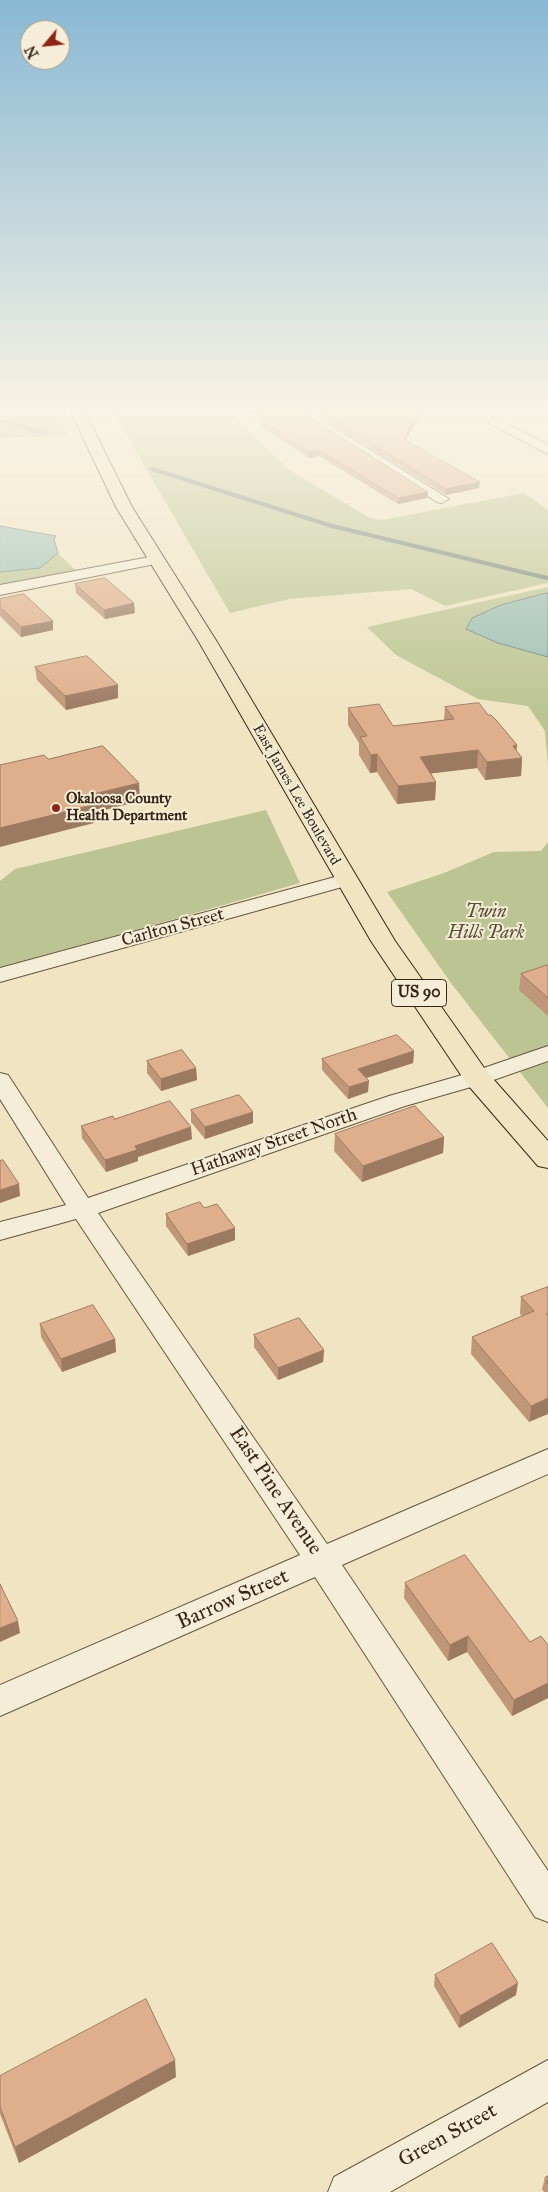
<!DOCTYPE html>
<style>
body{margin:0}
#map{position:relative;width:548px;height:2192px;overflow:hidden;background:#f0e4c2;font-family:"IM FELL Great Primer",serif}
canvas{display:block}
.north{position:absolute;left:20px;top:20px;width:50px;height:50px;box-sizing:border-box;background:#f5edd7;border:1px solid #a99d8a;border-radius:50%;rotate:242deg;font-size:14px;font-weight:700;line-height:20px;text-align:center;color:#372616}
.north::after{content:'';display:block;margin:auto;width:18px;height:22px;background:#8f2418;clip-path:polygon(50% 0,100% 100%,50% 72%,0 100%)}
</style>
<div id="map">
<canvas width="548" height="2192"></canvas>
<div class="north">N</div>
</div>
<script>
const context = document.querySelector('canvas').getContext('2d');
context.lineJoin = 'round';
function fillPath(path, color) {
  context.fillStyle = color;
  context.fill(path, 'evenodd');
}
function trace(path, color, width, dash) {
  context.strokeStyle = color;
  context.lineWidth = width;
  context.lineCap = dash ? 'butt' : 'round';
  context.setLineDash(dash || []);
  context.stroke(path);
}
function drawText(font, color, halo, rows, align = 'center') {
  context.font = font + ' "IM FELL Great Primer",serif';
  context.lineWidth = 4;
  context.setLineDash([]);
  context.textBaseline = 'middle';
  context.strokeStyle = halo;
  context.fillStyle = color;
  for (const [text, x, y, turn = 0] of rows) {
    context.save();
    context.translate(x, y);
    context.rotate((+turn || 0) * Math.PI / 180);
    context.textAlign = isNaN(turn) ? turn : align;
    if (halo) context.strokeText(text, 0, 0);
    context.fillText(text, 0, 0);
    context.restore();
  }
}
const green = new Path2D(`
 M54,410L69,436L0,438V413Z
 M112,410H229L289,470L370,518L382,520L524,493L548,510V583L445,606L411,589L289,599L230,613Z
 M58,553L77,572L0,587V572L40,568Z
 M548,587V766L545,731L528,706L478,699L396,655L367,627Z
 M266,810L300,883L0,969V881L15,869Z
 M548,842V1108L451,983L387,892L444,873L494,852L541,851Z`);
const water = new Path2D(`
 M0,526L56,536L54,539L58,553L40,568L0,572Z
 M548,593V657L498,643L466,629L472,618L501,605Z`);
const stream = new Path2D(`
 M0,420L44,433
 M152,469L332,526L547,578`);
const minor = new Path2D(`
 M292,410H306L449,499L442,503L437,502Z
 M464,410H479L548,445V454Z
 M155,556L160,557L162,560L160,563L0,595V585Z
 M346,874L353,876L356,880L353,884L0,982V968Z
 M548,1046V1061L485,1083L405,1106L98,1213L327,1544L548,1449V1474L342,1565L548,1871V1922L535,1917L315,1577L0,1716V1685L300,1555L76,1219L0,1240V1222L66,1205L0,1099V1073L8,1075L88,1198L389,1096L469,1073Z
 M548,2060V2102L390,2192H328L334,2177Z`);
const major = new Path2D(`
 M70,410H84L132,507L217,642L395,941L487,1072L548,1141V1168L538,1166L467,1084L371,941L199,642L116,507Z`);
const wall = new Path2D(`
 M248,410H297L428,492L427,498L398,504L319,456L309,458L260,426V420H264Z
 M309,410H423L406,440L479,488L446,495Z
 M75,584L135,613L105,619L76,593Z
 M0,599L53,630L21,637L0,616Z
 M35,667L118,685V698L66,710L37,680Z
 M445,707L488,715L517,745L516,750L522,758L521,776L485,780L477,768L431,773L436,782L435,800L397,804L377,772L370,773L359,755V743L348,725V708L393,726L444,720Z
 M548,965V1016L519,990L521,974Z
 M414,1051L413,1063L366,1078L368,1092L348,1099L322,1070V1059Z
 M147,1061L196,1068L197,1080L161,1091L147,1073Z
 M191,1110L253,1123L205,1139L191,1122Z
 M114,1119L192,1139L138,1157V1161L106,1172L82,1138L81,1126Z
 M335,1134L444,1137L443,1153L362,1182L334,1151Z
 M204,1208L235,1240L188,1256L166,1226V1214Z
 M548,1287L529,1422L471,1354L472,1337L522,1316L520,1314L521,1297Z
 M40,1324L115,1339L116,1352L62,1372L41,1337Z
 M254,1335L324,1350L323,1362L278,1380L254,1347Z
 M405,1583L530,1642L548,1645V1698L512,1716L467,1652L448,1661L404,1598Z
 M435,1975L516,1995L459,2028L434,1986Z
 M0,2076L176,2077L19,2163L0,2114Z
 M548,2176V2192H544L542,2189L545,2178Z`);
const shadedWall = new Path2D(`
 M420,410H423L403,445V439Z
 M319,450V456L309,458V452Z
 M480,482L479,488L446,495V489Z
 M428,492L427,498L398,504V498Z
 M134,603L135,613L105,619L104,610Z
 M53,621V630L21,637V627Z
 M118,685V698L66,710L65,696Z
 M517,745L515,759L522,758L521,776L485,780L487,762L513,746Z
 M478,750L477,768L419,775L420,757Z
 M377,754V772L370,773L371,755Z
 M436,782L435,800L397,804L398,786Z
 M139,783L140,801L93,813L94,823L0,847V828L85,796Z
 M414,1051L413,1063L357,1081L358,1069Z
 M196,1068L197,1080L161,1091V1079Z
 M369,1081L368,1092L348,1099L349,1087Z
 M253,1112V1123L205,1139V1127Z
 M191,1127L192,1139L138,1157V1161L106,1172L105,1160L135,1146Z
 M444,1137L443,1153L362,1182L363,1166Z
 M19,1184L20,1196L0,1203V1190Z
 M235,1228V1240L188,1256L187,1244Z
 M115,1339L116,1352L62,1372L61,1359Z
 M324,1350L323,1362L278,1380V1368Z
 M548,1398V1414L529,1422L531,1406Z
 M18,1621L20,1633L0,1642V1628Z
 M468,1636L467,1652L448,1661L450,1645Z
 M548,1683V1698L512,1716L514,1700Z
 M518,1983L516,1995L459,2028L460,2016Z
 M175,2060L176,2077L19,2163L15,2147Z`);
const building = new Path2D(`
 M257,410H297L428,492L398,498L319,450L309,452L260,420L272,418Z
 M319,410H420L403,439L480,482L446,489Z
 M105,578L134,603L104,610L75,584Z
 M24,594L53,621L21,627L0,607V599Z
 M87,656L118,685L65,696L35,667Z
 M479,703L488,715H491L497,721L517,745L513,746L522,758L487,762L478,750L420,757L436,782L398,786L377,754L371,755L360,737L367,736L348,708L379,704L393,726L454,719L445,707Z
 M103,746L139,783L85,796L93,805L0,828V765L44,755L48,759Z
 M548,965V998L521,974Z
 M397,1035L414,1051L358,1069L369,1081L349,1087L322,1059Z
 M182,1050L196,1068L161,1079L147,1061Z
 M239,1095L253,1112L205,1127L191,1110Z
 M170,1101L191,1127L135,1146L137,1150L105,1160L81,1126L113,1116L114,1119Z
 M415,1106L444,1137L363,1166L335,1134Z
 M3,1160L19,1184L0,1190V1161Z
 M200,1202L204,1208L217,1204L235,1228L187,1244L166,1214Z
 M548,1287V1313L546,1314L548,1315V1398L531,1406L472,1337L534,1311L521,1297Z
 M93,1305L115,1339L61,1359L40,1324Z
 M299,1318L324,1350L278,1368L254,1335Z
 M465,1555L530,1642L541,1636L548,1645V1683L514,1700L468,1636L450,1645L405,1583Z
 M0,1584L18,1621L0,1628Z
 M492,1943L518,1983L460,2016L435,1975Z
 M146,1999L175,2060L15,2147L0,2107V2076Z
 M548,2176V2184L545,2178Z`);
const markers = [
 [56,808,5,"#8f2418"]
];
const farStreetnames = [
 ["East James Lee Boulevard",296,795,60]
];
const farPoinames = [
 ["Okaloosa County",66,799],
 ["Health Department",66,816]
];
const shields = [
 [419,993,55]
];
const shieldNames = [
 ["US 90",419,993]
];
const parkNames = [
 ["Twin",486,913],
 ["Hills Park",486,934]
];
const streetNames = [
 ["Carlton Street",173,928,-15],
 ["Hathaway Street North",274,1143,-19]
];
const nearStreetnames = [
 ["East Pine Avenue",275,1491,56],
 ["Barrow Street",233,1600,-24],
 ["Green Street",448,2136,-29]
];
fillPath(green, '#bbc492');
fillPath(water, '#9abeb5');
trace(water, '#728175', 1);
trace(stream, '#728175', 4);
trace(minor, '#655641', 2);
trace(major, '#372616', 2);
fillPath(minor, '#f5edd7');
fillPath(major, '#f0e4c2');
fillPath(wall, '#c09678');
fillPath(shadedWall, '#9c7a62');
fillPath(building, '#dfae8c');
trace(building, '#9c7a62', 1);
const sky = context.createLinearGradient(0, 0, 0, 717);
sky.addColorStop(0, '#89b8d4');
sky.addColorStop(0.57, '#f8f3e4');
sky.addColorStop(1, '#f8f3e400');
context.fillStyle = sky;
context.fillRect(0, 0, 548, 717);
for (const [x, y, r, color] of markers) {
  const dot = new Path2D();
  dot.arc(x, y, r, 0, 2 * Math.PI);
  context.fillStyle = color;
  context.fill(dot);
  trace(dot, '#f5edd7', 2);
}
drawText('15px', '#372616', '#f5edd7', farStreetnames);
drawText('bold 15px', '#372616', '#f5edd7', farPoinames, 'left');
for (const [x, y, w] of shields) {
  const box = new Path2D();
  box.roundRect(x - w / 2, y - 13.5, w, 27, 4);
  context.fillStyle = '#f5edd7';
  context.fill(box);
  trace(box, '#372616', 1);
}
drawText('bold 16px', '#372616', null, shieldNames);
drawText('italic 18px', '#584e35', '#f5edd7', parkNames);
drawText('18px', '#372616', '#f5edd7', streetNames);
drawText('21px', '#372616', '#f5edd7', nearStreetnames);
</script>
